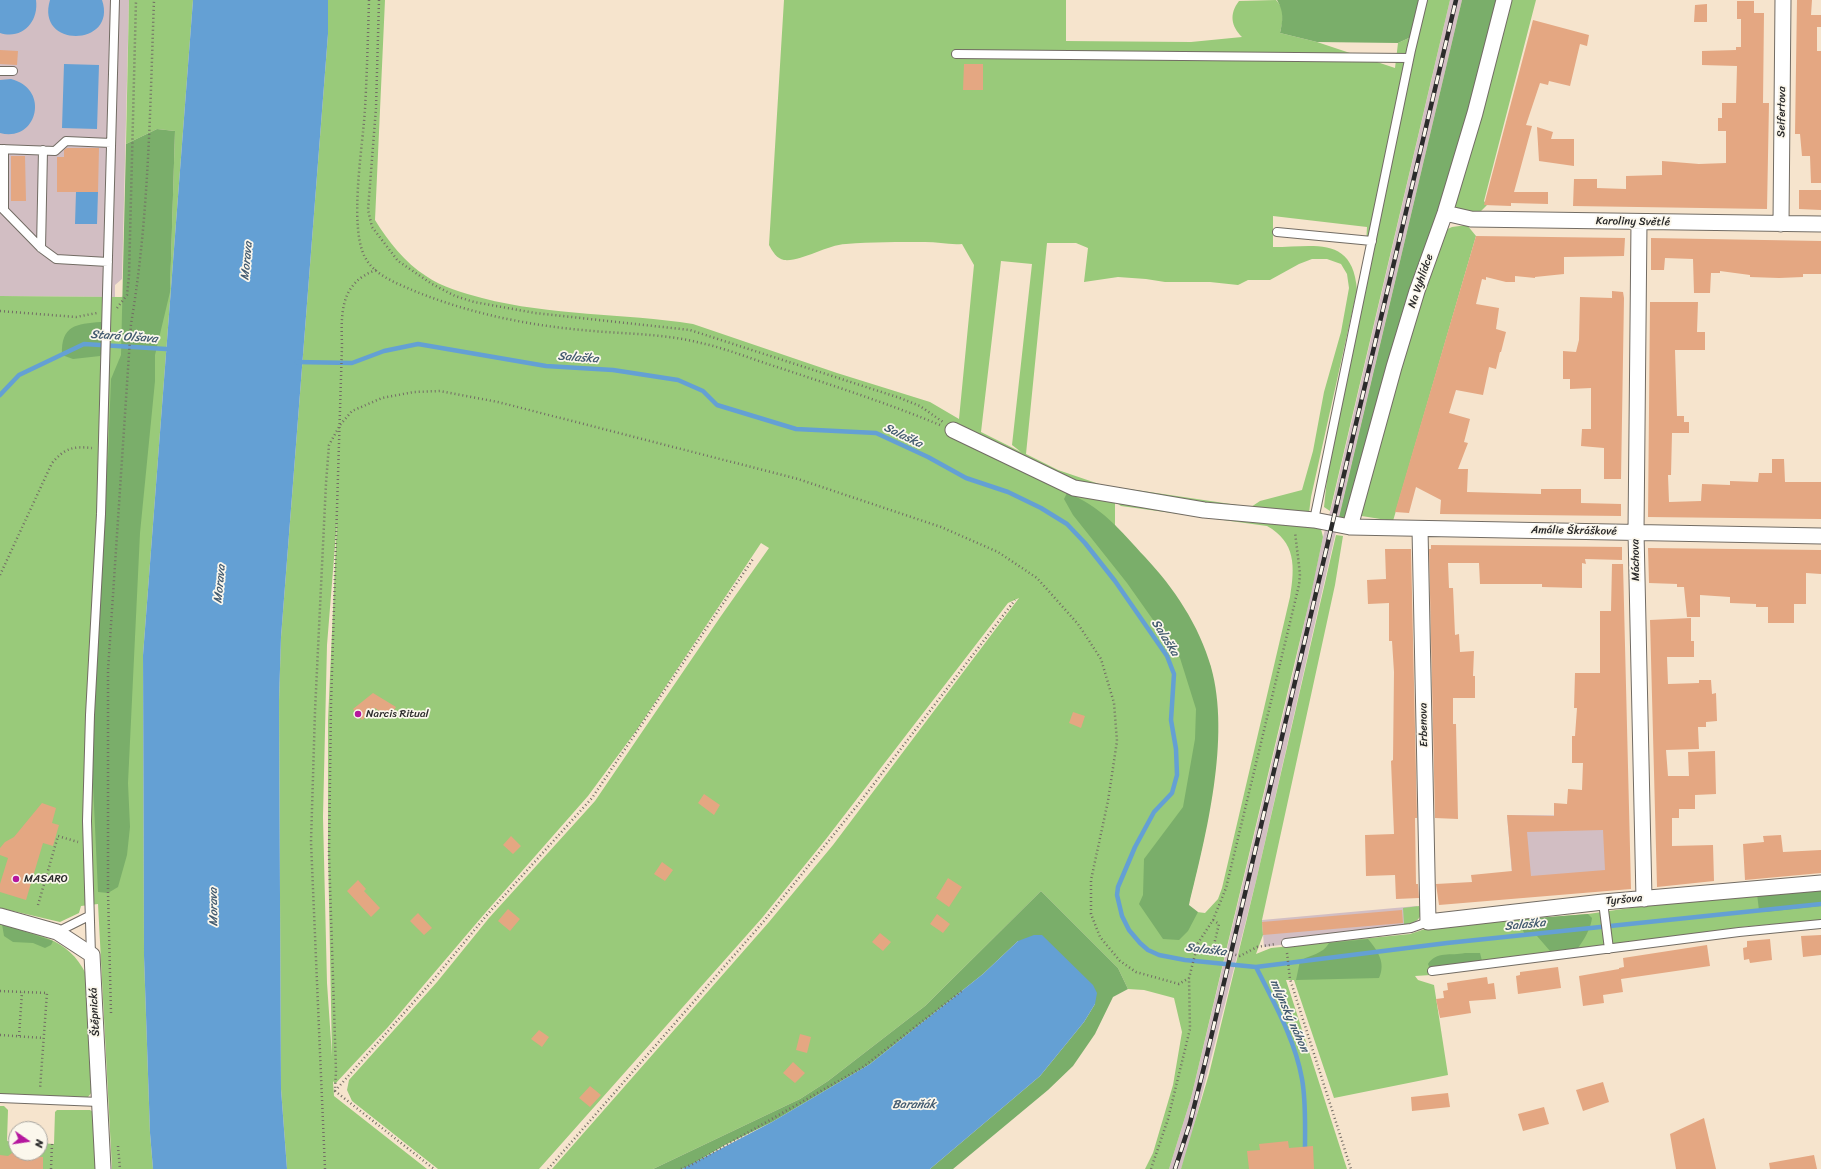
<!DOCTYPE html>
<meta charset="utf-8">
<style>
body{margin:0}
#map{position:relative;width:1821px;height:1169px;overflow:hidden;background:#f6e4cd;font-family:Sriracha,sans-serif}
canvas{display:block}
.north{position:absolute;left:8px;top:1121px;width:40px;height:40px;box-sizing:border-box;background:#fbf7ec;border:1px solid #a8a59f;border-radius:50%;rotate:103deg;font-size:11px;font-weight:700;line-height:16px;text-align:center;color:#2b2b2b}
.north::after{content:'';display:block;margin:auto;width:14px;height:18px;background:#b5179e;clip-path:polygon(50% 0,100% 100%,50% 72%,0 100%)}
</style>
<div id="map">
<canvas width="1821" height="1169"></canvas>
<div class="north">N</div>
</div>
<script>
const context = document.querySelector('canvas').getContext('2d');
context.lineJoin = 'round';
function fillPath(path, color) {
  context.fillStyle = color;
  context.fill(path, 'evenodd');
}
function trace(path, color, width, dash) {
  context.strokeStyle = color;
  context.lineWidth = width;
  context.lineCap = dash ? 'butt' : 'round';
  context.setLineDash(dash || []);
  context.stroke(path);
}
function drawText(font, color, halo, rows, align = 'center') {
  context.font = font + ' Sriracha,sans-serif';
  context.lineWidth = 3.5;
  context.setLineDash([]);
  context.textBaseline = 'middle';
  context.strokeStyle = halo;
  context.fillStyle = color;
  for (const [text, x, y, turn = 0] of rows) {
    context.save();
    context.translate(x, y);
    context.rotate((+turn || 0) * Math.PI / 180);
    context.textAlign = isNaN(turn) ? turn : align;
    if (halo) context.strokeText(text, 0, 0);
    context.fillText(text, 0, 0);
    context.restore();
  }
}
const industrial = new Path2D(`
 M0,0H129L122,279L115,285V297L0,296Z
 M1450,0H1462L1339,518L1256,881L1188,1150L1181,1169H1169L1191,1098L1244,878L1295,665L1323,537L1333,501Z
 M1507,815L1628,816L1627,888L1514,898Z
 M1417,906L1418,928L1264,947L1262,920Z`);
const green = new Path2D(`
 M129,0H193L143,655L144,956L150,1133L153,1169H112L98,904L81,906L79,913L60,922L0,908V296L121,297L170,290L175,131L157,129L126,144Z
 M328,0H385L375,220C388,241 405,263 426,276C442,287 463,293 482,298C551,316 623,313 693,324L837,373L930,402L959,419L974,265L962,244C949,245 938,242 925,242C899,242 871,242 846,244C826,245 801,262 784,260C777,259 772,251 769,245L784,0H1066V41L1191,42L1242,37C1231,26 1229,14 1239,1L1276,0C1286,11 1283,20 1280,33L1317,42L1395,68L1398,43L1411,37L1420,0H1450L1330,511L1324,507L1327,479L1363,300L1367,227L1273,216V247C1314,247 1353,235 1357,290L1311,497L1309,513L1321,529L1323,537L1311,594L1191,1098L1169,1169H1145L1153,1153L1173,1085L1182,1032L1174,998L1144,990L1128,989L1118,968L1041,891L925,1006L828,1081L800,1099L653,1169H552L769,922L833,845L1019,598L1008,603L826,839L762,918L539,1169H438L352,1101L347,1090L349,1080L437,982L489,918L595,801L721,616L769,548L761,543L636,731L588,796L486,912L388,1027L335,1084L333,1081L334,1096L427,1169H287L281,1089L279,701L281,637L328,34ZM1047,243H1076L1088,248L1084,282L1118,277L1146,279L1165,282H1210L1238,285L1248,280H1270L1299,264L1312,259H1327L1341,264L1347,274L1349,288L1341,332L1324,392L1313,451L1302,490L1260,501L1251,507L1102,485L1058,470L1026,454ZM1001,261L1032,264L1012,445L1021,452L981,432ZM1115,502L1121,506L1267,526C1296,542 1295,567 1290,597L1222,888L1218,899L1205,913L1197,912L1188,906C1207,830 1227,747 1211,669C1210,661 1204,654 1201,647L1115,525ZM337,521L328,720V850L332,1056L327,983L323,817L327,645Z
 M1500,0H1536L1484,201L1487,205L1478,214L1444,205Z
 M1467,225L1476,236L1393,521L1349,514L1339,518L1399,267L1432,236L1452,227Z
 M1336,535L1343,536L1335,585L1262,920L1263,935L1256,954L1271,948L1410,934L1431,927L1588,914L1658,904L1757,894L1821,891V920L1742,927L1430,969L1431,975L1415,976L1418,980L1434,985L1448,1075L1334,1098L1294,980H1286L1347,1169H1181L1209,1074L1256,881Z
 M1419,906C1425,918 1415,924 1404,924L1403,908Z
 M0,924C36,935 68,937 86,974L92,1092L88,1097L0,1095Z
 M0,1106H4L8,1110L7,1141L16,1142V1153H40V1143L54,1144L55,1112L57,1110H90L93,1112L96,1169H0Z`);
const forest = new Path2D(`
 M1277,0H1420L1411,37L1398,43L1317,42L1280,33C1283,20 1284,12 1277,0Z
 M1462,0H1499L1476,95L1346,518H1339Z
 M157,129L175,131L170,292L155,355V381L140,533L128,783L130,827L127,855L118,887L108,893L98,892L90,719L101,514L108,457L111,379L121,355L126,144Z
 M101,322C107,335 107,343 100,356L73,359L62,355C61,325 76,324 101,322Z
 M1067,493C1100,505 1121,531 1145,557C1174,588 1199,625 1211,667C1231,738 1206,835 1189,905L1198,912L1188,931L1179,940L1163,939L1139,904L1143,895L1144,859L1183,807L1195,739L1196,709L1180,658L1127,583L1073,515L1064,499Z
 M1041,891L1118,968L1128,989L1113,997L1095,1034L1073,1066L1048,1090L953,1169H930L1040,1076L1084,1022L1095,1004L1018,941L983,974L870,1064L772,1122L725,1145L691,1165L682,1169H653L800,1099L828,1081L925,1006Z
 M1821,891V906L1765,912L1759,910L1757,894Z
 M1588,914L1592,918C1591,928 1584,940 1578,948L1550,951L1537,936L1525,935L1521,926L1524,919Z
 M2,924L53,941L51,945L45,948L33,943L13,942L4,936Z
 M1368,939C1378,951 1386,963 1379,978L1296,980L1300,961C1311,954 1322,955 1329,943Z
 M1465,953H1480L1482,961L1430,969L1428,964C1436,951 1451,956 1465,953Z`);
const water = new Path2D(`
 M0,0H36C39,22 22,40 0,33Z
 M50,0H102C118,47 35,49 50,0Z
 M193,0H328V34L281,637L279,701L281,1089L287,1169H153L150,1133L144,956L143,655Z
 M64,64L99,65L97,129L62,128Z
 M11,79C51,89 37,143 0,133V80Z
 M76,192H98L97,224H75Z
 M1034,935H1042L1093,985L1097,993L1095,1004L1084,1022L1040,1076L930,1169H682L772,1122L870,1064L983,974L1018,941Z`);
const stream = new Path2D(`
 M297,362L352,363L384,351L418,344L546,366L613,370L678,380L703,391L717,405L796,429L876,433L928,457L966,478L1008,492L1041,508L1067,524L1085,543L1115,581L1167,656L1174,674L1171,720L1176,749L1177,775L1172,793L1154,812L1135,847L1118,887L1117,895L1122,916L1129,930L1140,943L1148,950L1159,955L1185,960L1256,967L1447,943L1821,904
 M0,395L19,375L84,344L166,349
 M1256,967C1274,1003 1295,1039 1302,1079C1306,1101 1305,1125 1305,1147`);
const building = new Path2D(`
 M1797,0H1812L1811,15H1821V27H1817V51H1821V183H1811L1810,156H1802L1800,134H1795Z
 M1737,1H1754V13H1764L1763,103H1769L1767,209L1573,206L1574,179H1597V188L1626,189V176L1662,175V161L1699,164L1726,163V131H1718V118H1722V103H1736L1737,66L1702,65V51L1736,50V47H1741V19H1737Z
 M1707,4V22H1694L1695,5Z
 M1533,20L1589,35L1587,46L1580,44L1570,86L1549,81L1548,85L1540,83L1526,125L1532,126L1514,192H1548V204L1511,203V206L1484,205Z
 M0,50L18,51L17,65L0,64Z
 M964,64H983V90H963Z
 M1537,127L1553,132L1551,139H1574V166L1539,161Z
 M67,148H99L98,192H57V157H64V150Z
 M11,156H25L26,201H11Z
 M1799,190H1821V210L1799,209Z
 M1476,236L1625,238L1624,256L1564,257V274L1535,277V278L1515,276V282H1506L1486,277V280L1482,279L1476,304L1499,308L1496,329L1506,332L1501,352H1500L1496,369L1489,367L1483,395L1456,390L1449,413L1470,419L1464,442L1468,443L1458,469H1468L1467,492L1541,494V489H1581V503L1621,504V516L1440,514L1441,500L1416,487L1409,513L1395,512Z
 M1651,238L1821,241V274H1803V277L1779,278L1750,277V275L1720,271V273H1711L1710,293H1694L1693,259L1665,258L1664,270H1651Z
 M1612,291L1623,292L1624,298L1621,479H1604V448L1581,446L1582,429H1591V388L1570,389V379H1563V351L1576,352L1579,340L1580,297L1612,298Z
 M1650,302H1698L1697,332H1705V350H1675L1677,416H1684V422H1689V433H1672L1671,475H1668L1669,502L1701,501L1702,484L1730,485V481L1758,482L1759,473H1772V459H1784L1785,482H1821V519L1648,517Z
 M1431,545L1622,547V560L1585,559L1586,564L1582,563V588L1542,587V584H1480L1479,563H1448L1449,588H1453L1455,635L1459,634L1460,652L1474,651L1473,676H1475V698H1453V724H1456L1458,819L1435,818L1429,549H1431Z
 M1648,548L1821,550V574L1806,573V604H1794V623H1768V607H1756V604L1730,603V597L1700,595V617H1687L1684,587H1677V584L1649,583Z
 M1385,549H1411L1417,818H1415L1416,884H1418L1419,898L1396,899L1395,875L1366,876L1365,835L1394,834L1391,761L1393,760L1394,672L1392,641H1389V603L1368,604L1367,580L1386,579Z
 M1612,564H1623L1631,889L1439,905L1436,884L1472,882L1471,875L1512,871L1507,815L1554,816V803L1567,804L1568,789L1582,790L1583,763H1572V736H1575L1577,708H1574L1575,673H1600V611H1611ZM1603,830L1605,870L1531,876L1527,832Z
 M1691,618V641H1694V657H1667L1668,684L1699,683V680H1711L1712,694L1716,693L1717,721L1706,722V727H1698L1699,749L1666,750L1668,776H1689L1688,752L1715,751L1716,794L1695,795V809H1679V818H1672V846L1713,845L1714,881L1657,887L1650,620Z
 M373,693L396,707L389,718L375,708L362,720L353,709Z
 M1073,712L1085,716L1081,728L1069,723Z
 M704,794L720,805L714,815L698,803Z
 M42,803L56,808L52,823L59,825L53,846L43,843L26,900L0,892V884L8,858L0,855V848L5,842L14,837Z
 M1781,835L1783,852L1821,850V873L1745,880L1743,844L1764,842L1763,836Z
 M511,836L521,846L513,854L503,845Z
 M662,862L673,870L665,881L654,874Z
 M948,878L962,887L949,907L936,898Z
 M358,880L366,889L364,891L380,908L371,917L347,891Z
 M508,909L520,919L510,931L498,921Z
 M1402,910L1403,923L1263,935L1262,922Z
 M418,913L432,928L424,935L410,921Z
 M937,914L950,924L943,933L930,924Z
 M880,933L891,942L883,951L872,942Z
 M1821,935V955L1803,957L1801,936Z
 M1770,939L1772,960L1750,963L1749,959L1744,960L1743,948L1747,947V941Z
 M1707,945L1710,966L1621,979L1623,992L1603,995L1604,1003L1583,1006L1579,976L1619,969V968L1624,967L1623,958Z
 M1558,967L1561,988L1518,994L1516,976L1520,975V972Z
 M1487,977L1488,984L1494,983L1496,999L1469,1001L1471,1013L1440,1018L1436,999L1444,998L1443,991L1448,990L1447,983Z
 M539,1030L549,1037L542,1047L531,1039Z
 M800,1034L811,1037L807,1053L796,1050Z
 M793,1062L805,1073L795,1083L783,1073Z
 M1603,1082L1609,1102L1583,1111L1576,1090Z
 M590,1086L601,1095L590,1107L579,1098Z
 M1448,1093L1450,1107L1412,1111L1411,1097Z
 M1544,1107L1549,1124L1523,1131L1518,1114Z
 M1704,1118L1716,1169H1676L1670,1134Z
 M1288,1141L1289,1148L1313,1146L1314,1169H1249L1247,1151L1260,1150L1259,1144Z
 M12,1153H26L30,1156L43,1157V1169H0V1155L8,1156Z
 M1814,1155L1817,1169H1770L1769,1163Z`);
const path = new Path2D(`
 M369,0C368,36 367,72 365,109C363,145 348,230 366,259C375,275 396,283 412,290C470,314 531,326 593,331C629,334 666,334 701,343C728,349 754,360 780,368C834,386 887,403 940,425
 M379,0L376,108L368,210L372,227L398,261L432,284L455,296L474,302L535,313L690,330L900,398L920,406L943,422
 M376,270C340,283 341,313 342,345L331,704L329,854L336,1071L335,1091L434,1169
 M117,308L127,295L129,276L136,0
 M0,311L76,317L97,313
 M0,575L52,463C65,448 73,446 92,448
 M38,905L58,836L78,842
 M1213,920L1219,924L1213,949L1240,956L1257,947L1276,944
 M1287,953L1290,979L1351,1169
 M0,991L47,993L40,1089
 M111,1013L108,893V670L131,324C149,218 150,108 154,0
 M0,1035L43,1038
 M19,1036L22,992
 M335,1091L434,979L486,916L592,798L753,559
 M118,1146L120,1169
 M51,1169L52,1144
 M325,1169L311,842L315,711L326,483L329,445L340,425L352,411L382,398L414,392L440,391L498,402L798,479L941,527L998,552L1037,578L1078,624L1101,659L1114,703L1117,741L1108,801L1091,880V914L1100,937L1120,961L1136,972L1179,984L1189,978
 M548,1169L764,921L860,802L1015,600
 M681,1169L691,1165L863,1067L963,990
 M1151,1169L1168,1119L1190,1029L1189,978L1198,943L1213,920L1226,888L1299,585L1300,574L1295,532`);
const service = new Path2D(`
 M956,54L1409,58
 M0,71H13
 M0,149L55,151L66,141L111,143
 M4,149V210
 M0,206L41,248L56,259L108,262
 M1277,232L1372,241
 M41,248L43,150
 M1314,520L1411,50L1423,0
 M1603,902L1609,949
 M57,932L89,916
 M1286,943L1411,928L1428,922
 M91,955L87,821L90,715L101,514L115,0
 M1432,971L1739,932L1821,924
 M0,1098L99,1102`);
const minor = new Path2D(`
 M1445,213L1471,219L1821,224
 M1639,222L1636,532L1644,899
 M1781,224L1783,0
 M953,430L1074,488L1204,510L1314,520L1350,527L1821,536
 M1350,527L1394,367L1417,291L1445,213L1475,113L1504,0
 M1420,529L1428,922L1603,902L1821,883
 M0,916L57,932L92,955L103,1169`);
const rail = new Path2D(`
 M1175,1169L1190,1123L1205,1063L1456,0`);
const markers = [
 [358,714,4,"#b5179e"],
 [16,879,4,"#b5179e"]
];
const streetNames = [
 ["Seifertova",1782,112,-89],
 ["Karoliny Světlé",1633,222,1],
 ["Na Vyhlídce",1421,281,-71],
 ["Amálie Škráškové",1574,531,1],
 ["Máchova",1636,560,-91],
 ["Erbenova",1424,725,-91],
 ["Tyršova",1624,900,-5],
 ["Štěpnická",95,1012,-93]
];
const poiNames = [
 ["Narcis Ritual",366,714],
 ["MASARO",24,879]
];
const waterNames = [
 ["Morava",247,261,-85],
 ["Stará Olšava",124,337,4],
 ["Salaška",578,358,4],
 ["Salaška",903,436,26],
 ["Morava",220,584,-85],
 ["Salaška",1165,638,58],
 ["Morava",214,907,-91],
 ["Salaška",1525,925,-6],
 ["Salaška",1206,950,7],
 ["mlýnský náhon",1289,1016,66],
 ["Baraňák",914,1105]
];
fillPath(industrial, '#d2bec3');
fillPath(green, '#99ca7a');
fillPath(forest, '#7aae6a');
fillPath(water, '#64a0d4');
trace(stream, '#64a0d4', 4.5);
fillPath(building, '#e4a782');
trace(service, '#726c64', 10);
trace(minor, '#726c64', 17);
trace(path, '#726c64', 2.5, [1, 3]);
trace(service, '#fff', 8);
trace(minor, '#fff', 15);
trace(rail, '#2b2b2b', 4.5);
trace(rail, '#fbf7ec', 3, [9]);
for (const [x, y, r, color] of markers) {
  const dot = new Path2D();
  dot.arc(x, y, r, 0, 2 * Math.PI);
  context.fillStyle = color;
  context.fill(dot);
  trace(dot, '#fbf7ec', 1.5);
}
drawText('11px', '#2b2b2b', '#fbf7ec', streetNames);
drawText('11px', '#2b2b2b', '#fbf7ec', poiNames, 'left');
drawText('italic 12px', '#425a6f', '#fbf7ec', waterNames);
</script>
